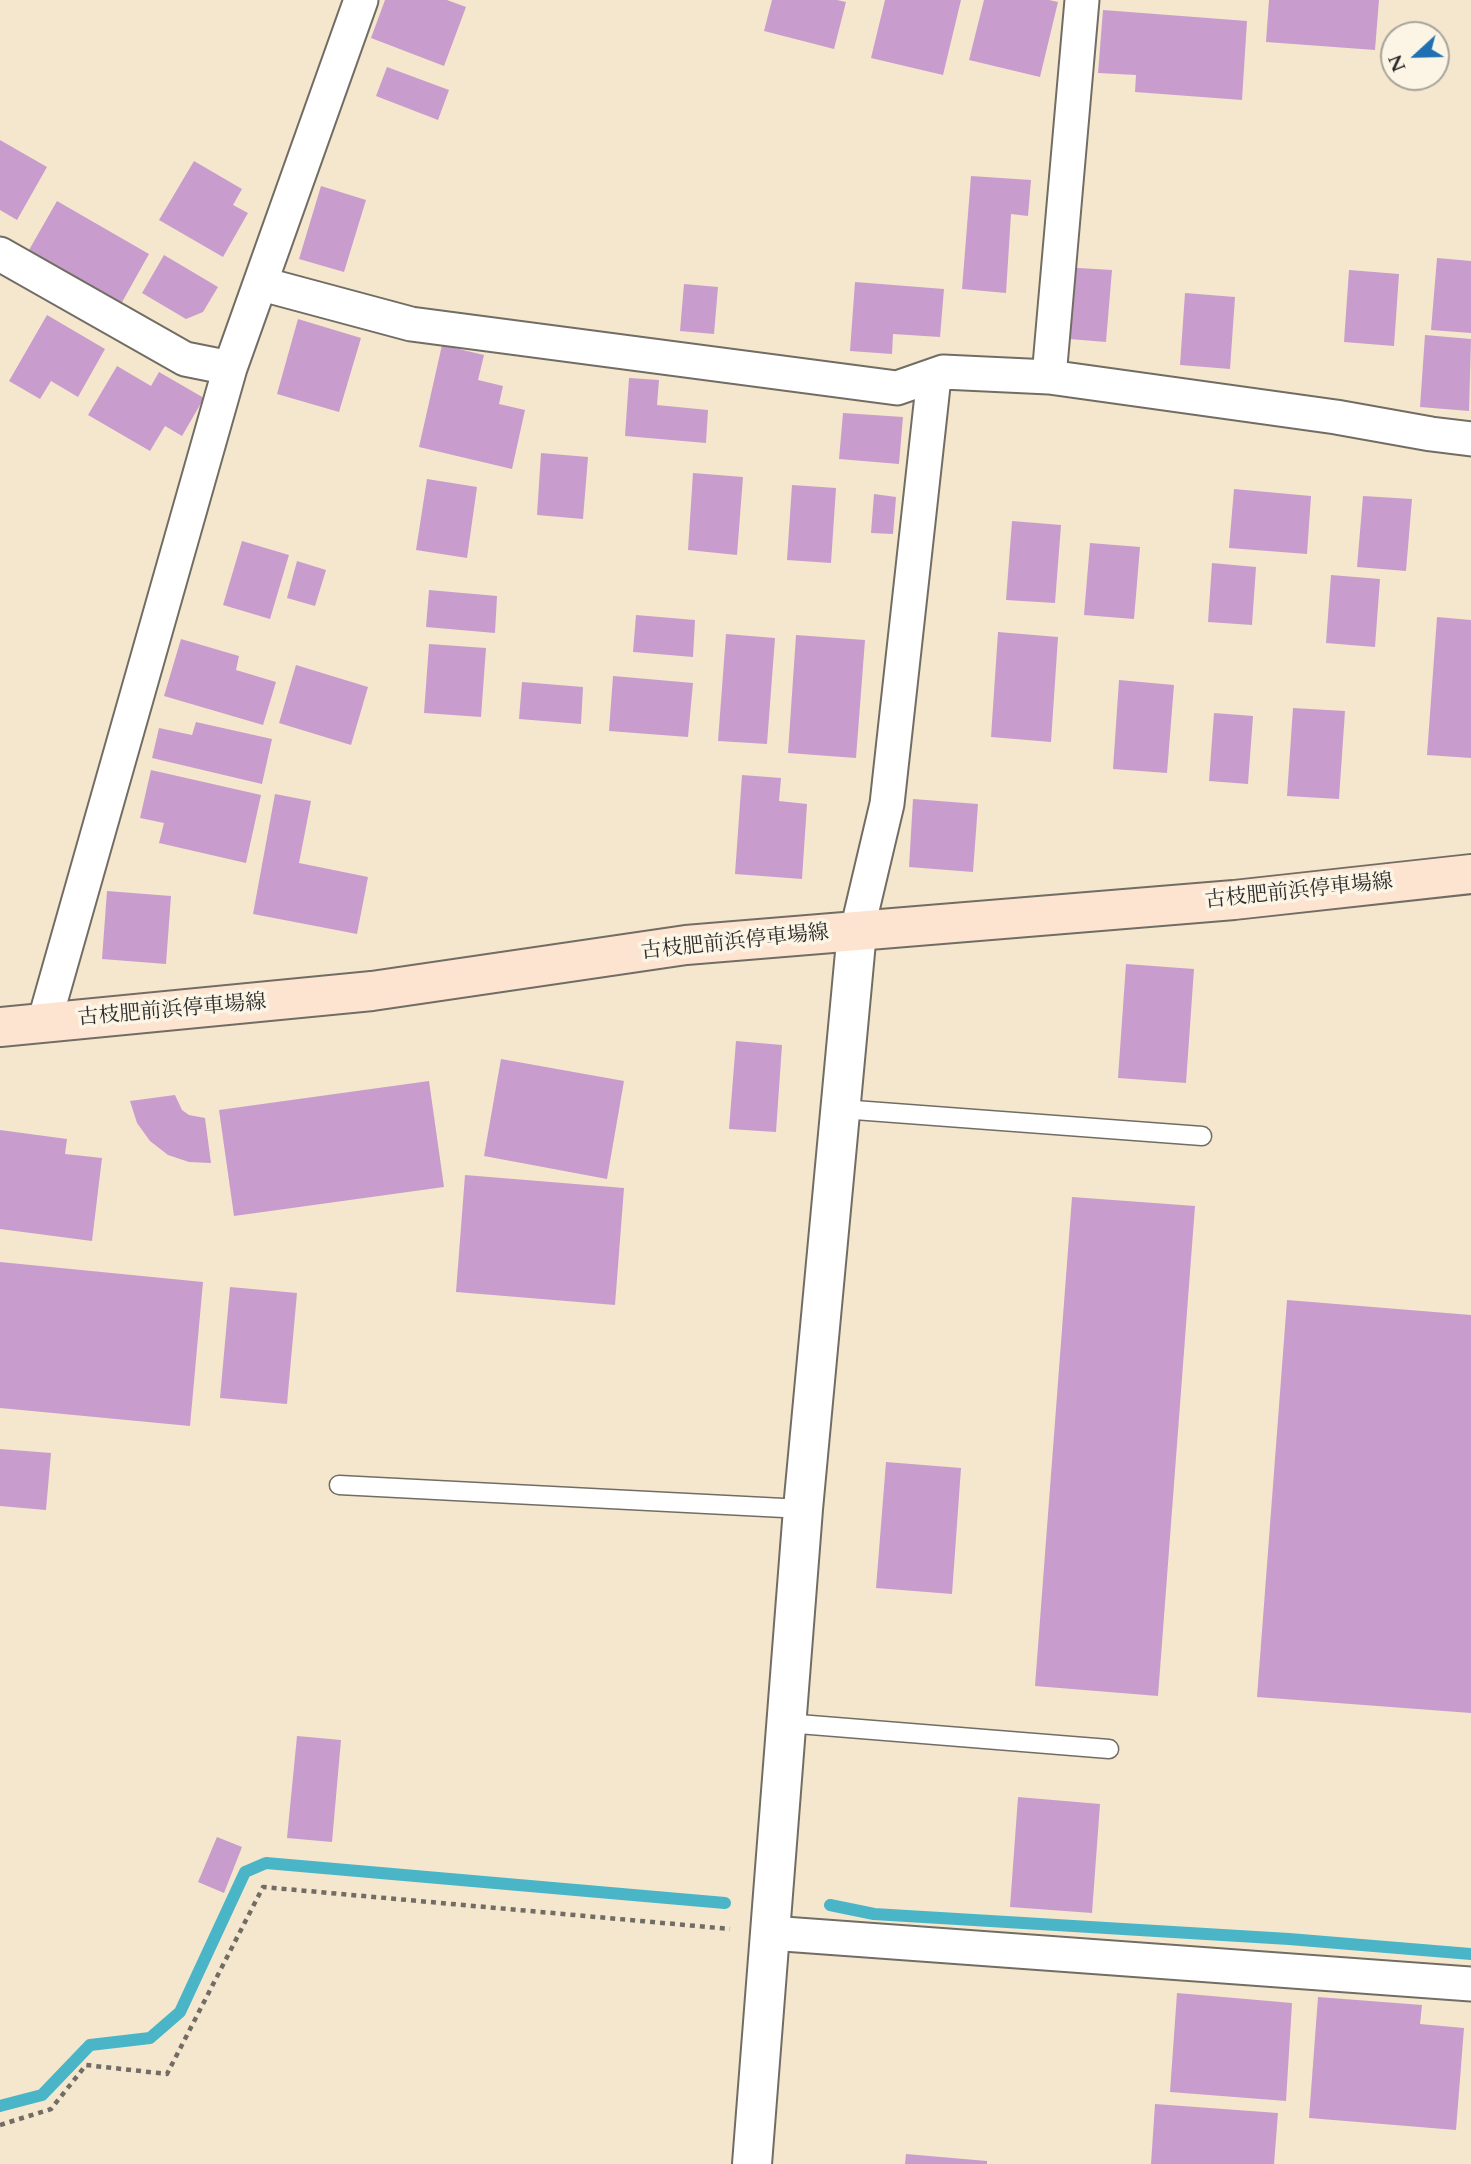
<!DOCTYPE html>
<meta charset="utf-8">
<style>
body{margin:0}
#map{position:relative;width:1471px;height:2164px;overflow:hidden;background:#f5e7cd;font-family:Cardo,serif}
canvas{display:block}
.north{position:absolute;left:1380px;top:21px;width:70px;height:70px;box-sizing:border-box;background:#fcf5e5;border:2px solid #a8a49b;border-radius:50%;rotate:248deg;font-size:19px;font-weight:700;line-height:28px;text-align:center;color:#2b2b2b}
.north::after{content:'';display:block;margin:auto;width:24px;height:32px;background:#1f6fb2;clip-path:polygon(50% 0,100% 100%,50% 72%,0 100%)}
</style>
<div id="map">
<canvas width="1471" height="2164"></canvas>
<div class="north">N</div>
</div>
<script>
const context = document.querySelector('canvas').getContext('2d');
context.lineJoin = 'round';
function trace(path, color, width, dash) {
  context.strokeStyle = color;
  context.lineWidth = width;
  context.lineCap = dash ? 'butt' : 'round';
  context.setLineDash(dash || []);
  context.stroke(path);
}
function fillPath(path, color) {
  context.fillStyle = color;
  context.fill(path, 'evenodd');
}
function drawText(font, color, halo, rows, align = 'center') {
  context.font = font + ' Cardo,"Noto Serif JP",serif';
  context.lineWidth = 7;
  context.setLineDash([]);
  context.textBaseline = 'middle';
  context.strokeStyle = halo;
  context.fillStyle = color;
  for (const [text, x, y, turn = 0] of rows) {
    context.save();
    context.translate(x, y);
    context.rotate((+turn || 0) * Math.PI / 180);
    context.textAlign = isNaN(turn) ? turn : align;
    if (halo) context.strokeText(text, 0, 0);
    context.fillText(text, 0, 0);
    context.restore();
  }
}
const stream = new Path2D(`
 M830,1905L874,1914L1289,1939L1471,1954
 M0,2106L42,2095L90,2045L150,2038L180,2012L245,1872L266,1863L725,1903`);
const building = new Path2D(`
 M385,0H447L466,7L444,66L371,38Z
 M772,0H837L846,2L834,49L764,31Z
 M885,0H961L943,75L871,58Z
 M984,0H1049L1058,2L1040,77L969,60Z
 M1269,0H1379L1375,50L1266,42Z
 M1103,10L1247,21L1242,100L1135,92L1136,75L1098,73Z
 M387,67L449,90L438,120L376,96Z
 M0,140L47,167L17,220L0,210Z
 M194,161L242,189L233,205L248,213L223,257L159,220Z
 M971,176L1031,180L1028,216L1011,214L1006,293L962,289Z
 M321,186L366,200L344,272L299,259Z
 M57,201L149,254L121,304L29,250Z
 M164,255L218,287L203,312L186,319L142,293Z
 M1437,258L1471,261V333L1431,330Z
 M1062,267L1112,270L1106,342L1057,338Z
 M1349,270L1399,274L1394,346L1344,342Z
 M855,282L944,289L940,337L893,334L892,354L850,351Z
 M684,284L718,287L714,334L680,331Z
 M1185,293L1235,297L1230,369L1180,365Z
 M47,315L105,349L78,397L51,381L40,399L9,381Z
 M298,319L361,338L339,412L277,394Z
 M1425,335L1471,339L1469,411L1420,407Z
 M442,345L484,355L478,380L503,386L499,404L525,410L512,469L419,447Z
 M117,366L151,386L159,372L204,398L182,436L165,426L150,451L88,415Z
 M629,378L659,380L657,405L708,410L706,443L625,436Z
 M843,413L903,417L899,464L839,459Z
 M541,453L588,457L583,519L537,515Z
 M693,473L743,477L737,555L688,550Z
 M427,479L477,487L467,558L416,550Z
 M792,485L836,488L831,563L787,560Z
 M1234,489L1311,496L1307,554L1229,548Z
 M874,494L896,497L893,534L871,533Z
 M1363,496L1412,499L1406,571L1357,567Z
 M1012,521L1061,525L1055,603L1006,600Z
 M242,541L289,555L270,619L223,605Z
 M1090,543L1140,547L1134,619L1084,615Z
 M297,561L326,570L315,606L287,598Z
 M1212,563L1256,567L1252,625L1208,622Z
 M1331,575L1380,579L1375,647L1326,643Z
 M429,590L497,596L495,633L426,627Z
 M636,615L695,620L693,657L633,652Z
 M1437,617L1471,620V758L1427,755Z
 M998,632L1058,637L1051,742L991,737Z
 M726,634L775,638L767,744L718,741Z
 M796,635L865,640L856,758L788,753Z
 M181,639L239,656L236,670L276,682L263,725L164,696Z
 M429,644L486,648L481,717L424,713Z
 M296,665L368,687L351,745L279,723Z
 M613,676L693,683L688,737L609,731Z
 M1119,680L1174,685L1167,773L1113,769Z
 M522,682L583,687L581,724L519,719Z
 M1293,708L1345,711L1339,799L1287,796Z
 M1214,713L1253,716L1248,784L1209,781Z
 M196,722L272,739L262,784L152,758L159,728L192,735Z
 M151,770L261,795L246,863L159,843L164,823L140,818Z
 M742,775L781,778L779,801L807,804L802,879L735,874Z
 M275,794L311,801L299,863L368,877L357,934L253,914Z
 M913,799L978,804L973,872L909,867Z
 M107,891L171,896L166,964L102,959Z
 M1126,964L1194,969L1186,1083L1118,1078Z
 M736,1041L782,1045L776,1132L729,1129Z
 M501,1059L624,1081L607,1179L484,1156Z
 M429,1081L444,1187L234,1216L219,1110Z
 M175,1095L182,1110L189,1115L205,1118L211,1163L189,1162L168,1155L150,1141L137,1123L130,1101Z
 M0,1130L67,1139L65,1154L102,1158L92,1241L0,1229Z
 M465,1175L624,1188L615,1305L456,1292Z
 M1072,1197L1195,1206L1158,1696L1035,1686Z
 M0,1262L203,1282L190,1426L0,1408Z
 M230,1287L297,1293L287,1404L220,1398Z
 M1287,1300L1471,1315V1713L1257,1697Z
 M0,1449L51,1453L46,1510L0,1506Z
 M886,1462L961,1468L952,1594L876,1588Z
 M297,1736L341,1740L332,1842L287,1838Z
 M1018,1797L1100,1804L1092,1913L1010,1907Z
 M217,1837L242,1847L224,1893L198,1882Z
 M1177,1993L1292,2003L1286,2101L1170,2092Z
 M1318,1997L1422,2005L1420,2024L1464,2028L1456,2130L1309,2118Z
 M1155,2104L1278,2113L1274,2164H1151Z
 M906,2154L987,2161V2164H905Z`);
const path = new Path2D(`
 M0,2125L51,2109L86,2065L167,2074L263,1887L730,1929`);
const service = new Path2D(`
 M841,1109L1202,1136
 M339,1485L803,1509
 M786,1723L1109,1749`);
const minor = new Path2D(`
 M0,254L185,359L230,368
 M262,284L411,324L897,388L943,372L1049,377L1336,417L1431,434L1471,439
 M1049,377L1082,0
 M857,931L887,804L934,377
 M44,1023L230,368L361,0
 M770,1933L1471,1984`);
const tertiary = new Path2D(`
 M752,2164L803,1509L857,931`);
const secondary = new Path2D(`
 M0,1027L372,991L686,945L1234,900L1471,874`);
const streetNames = [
 ["古枝肥前浜停車場線",1299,892,-6],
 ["古枝肥前浜停車場線",735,943,-6],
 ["古枝肥前浜停車場線",172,1011,-5]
];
trace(stream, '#4ab5c7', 12);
fillPath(building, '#c89dcd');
trace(service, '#726d64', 21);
trace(minor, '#726d64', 37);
trace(tertiary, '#726d64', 42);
trace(secondary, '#726d64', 42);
trace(path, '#726d64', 4.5, [5, 5]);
trace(service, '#fff', 18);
trace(minor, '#fff', 33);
trace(tertiary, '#fff', 38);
trace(secondary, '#fde4d1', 38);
drawText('21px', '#2b2b2b', '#fcf5e5', streetNames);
</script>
